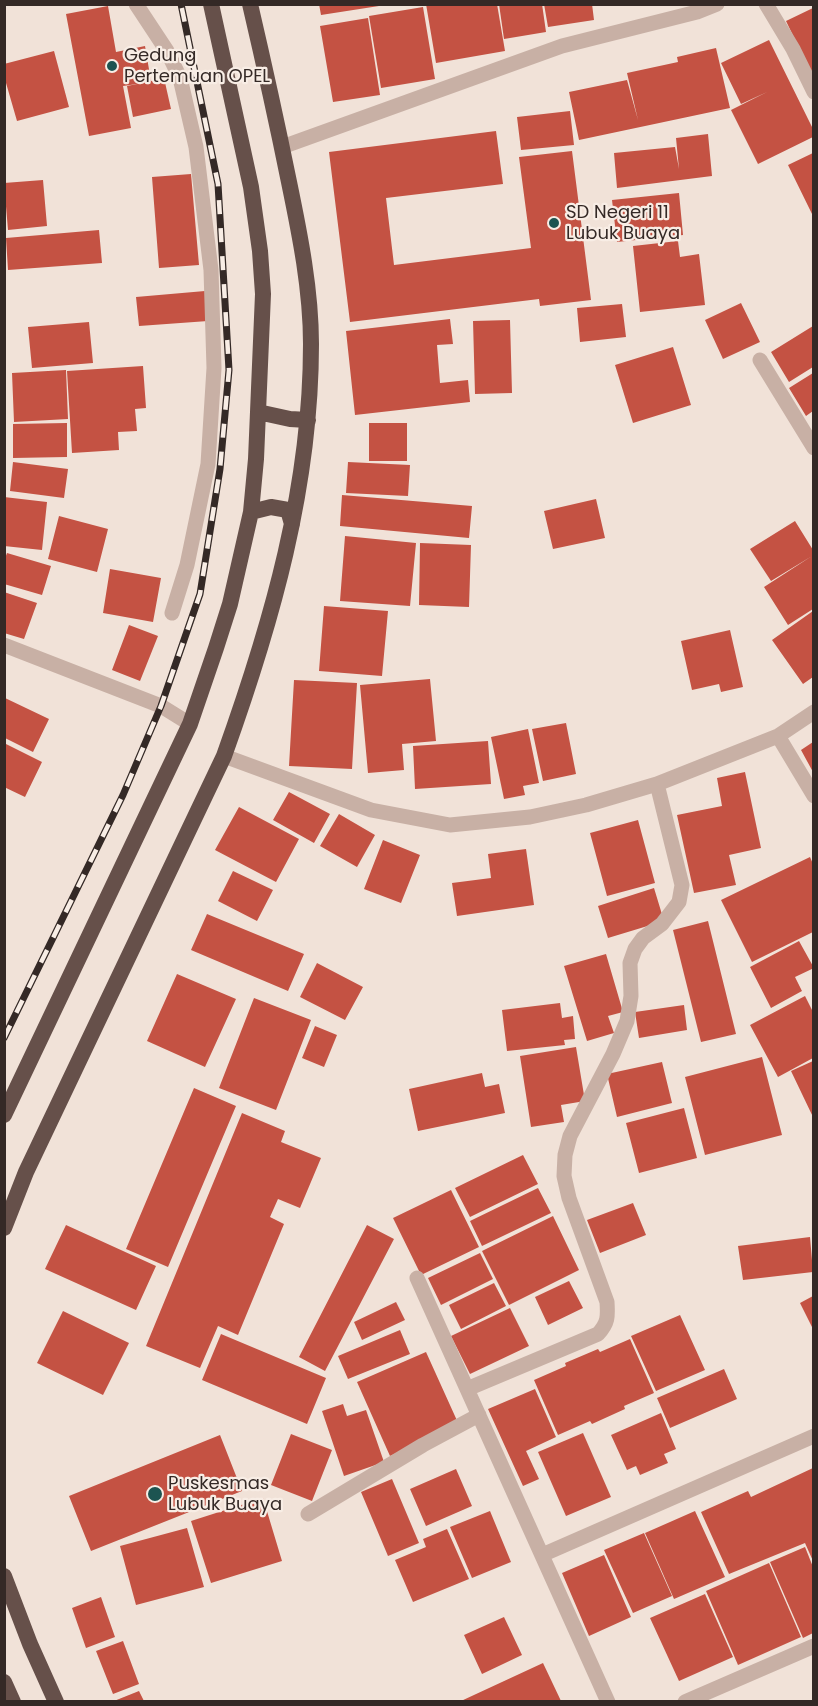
<!DOCTYPE html>
<style>
body{margin:0}
#map{position:relative;width:818px;height:1706px;overflow:hidden;background:#f1e2d8;font-family:Poppins,sans-serif}
canvas{display:block}
.frame{position:absolute;inset:0;border:6px solid #342926;pointer-events:none}
</style>
<div id="map">
<canvas width="818" height="1706"></canvas>
<div class="frame"></div>
</div>
<script>
const context = document.querySelector('canvas').getContext('2d');
context.lineJoin = 'round';
function fillPath(path, color) {
  context.fillStyle = color;
  context.fill(path, 'evenodd');
}
function trace(path, color, width, dash) {
  context.strokeStyle = color;
  context.lineWidth = width;
  context.lineCap = dash ? 'butt' : 'round';
  context.setLineDash(dash || []);
  context.stroke(path);
}
function drawText(font, color, halo, rows, align = 'center') {
  context.font = font + ' Poppins,sans-serif';
  context.lineWidth = 4.5;
  context.setLineDash([]);
  context.textBaseline = 'middle';
  context.strokeStyle = halo;
  context.fillStyle = color;
  for (const [text, x, y, turn = 0] of rows) {
    context.save();
    context.translate(x, y);
    context.rotate((+turn || 0) * Math.PI / 180);
    context.textAlign = isNaN(turn) ? turn : align;
    if (halo) context.strokeText(text, 0, 0);
    context.fillText(text, 0, 0);
    context.restore();
  }
}
const building = new Path2D(`
 M319,4H379V6L321,15Z
 M426,4H497L505,51L436,63Z
 M499,4H542L546,32L504,39Z
 M544,4H592L594,20L548,27Z
 M108,6L116,52L145,46L151,81L164,78L171,109L133,117L127,86L137,84L123,86L131,128L89,136L66,14Z
 M423,7L435,79L381,88L369,16Z
 M813,8V77L786,21Z
 M368,18L380,95L333,102L320,26Z
 M769,40L813,129V137L758,164L731,110L767,92L741,104L721,63Z
 M716,48L730,108L579,140L569,92L627,80L638,120L627,73L678,62L677,57Z
 M54,51L69,107L17,121L4,76V64Z
 M570,111L574,145L521,150L517,117Z
 M496,131L503,184L386,198L394,265L531,248L519,157L572,151L591,300L540,306L539,299L350,322L329,152Z
 M708,134L712,176L617,188L614,153L675,147L679,169L676,138Z
 M813,153V216L788,165Z
 M191,174L199,265L159,268L152,177Z
 M43,180L47,226L8,230L4,183Z
 M679,193L683,235L617,242L612,200Z
 M99,230L102,263L8,270L6,238Z
 M678,241L680,257L699,254L705,305L640,312L633,246Z
 M205,291L208,321L139,326L136,297Z
 M741,303L760,342L723,359L705,320Z
 M622,304L626,337L580,342L577,308Z
 M450,319L453,344L437,345L440,383L468,380L470,402L355,415L346,331Z
 M510,320L512,393L475,394L473,321Z
 M89,322L93,363L32,368L28,327Z
 M813,326V367L789,382L771,352Z
 M673,347L691,405L633,423L615,365Z
 M143,366L146,408L135,409L137,431L118,432L119,450L72,453L67,371Z
 M66,370L68,419L14,422L12,373Z
 M813,373V411L806,416L789,388Z
 M67,423V457L13,458V424Z
 M369,423H407V461H369Z
 M13,462L68,469L64,498L10,491Z
 M348,462L410,465L408,496L346,493Z
 M342,495L472,506L469,538L340,526Z
 M4,497L47,502L42,550L4,546Z
 M596,499L605,538L553,549L544,511Z
 M59,516L108,529L97,572L48,559Z
 M795,521L813,550V609L788,625L764,587L812,556L771,581L750,549Z
 M345,536L416,543L410,606L340,601Z
 M420,543L471,545L469,607L419,605Z
 M7,553L51,566L42,595L4,584V561Z
 M110,569L161,578L153,622L103,613Z
 M4,592L37,603L24,639L4,633Z
 M324,606L388,611L382,676L319,671Z
 M813,611V677L803,684L772,640Z
 M129,625L158,636L140,681L112,670Z
 M730,630L743,687L721,692L719,684L692,690L681,641Z
 M430,679L436,741L402,744L404,770L368,773L360,685Z
 M294,680L357,683L352,769L289,766Z
 M5,698L49,719L33,752L5,738Z
 M566,723L576,774L543,781L532,729Z
 M528,729L539,783L523,786L525,795L504,799L491,737Z
 M488,741L491,784L415,789L413,746Z
 M813,742V772L801,750Z
 M4,743L42,762L25,797L4,787Z
 M745,772L761,848L729,855L736,885L694,893L677,815L722,806L717,778Z
 M289,792L330,814L314,843L273,820Z
 M239,807L299,839L276,882L215,850Z
 M339,814L375,835L357,867L320,846Z
 M638,820L655,883L607,896L590,833Z
 M383,840L420,855L401,903L364,889Z
 M526,849L534,905L457,916L452,883L491,878L488,854Z
 M810,857L813,864V932L752,962L721,900Z
 M233,871L273,890L257,921L218,901Z
 M654,888L664,921L608,938L598,906Z
 M207,914L304,954L288,991L191,950Z
 M708,921L736,1034L701,1042L673,930Z
 M799,941L814,968L795,977L802,991L771,1008L750,967Z
 M606,954L623,1012L608,1016L614,1033L587,1041L564,966Z
 M317,963L363,987L345,1020L300,997Z
 M177,974L236,999L205,1067L147,1041Z
 M805,996L813,1012V1058L778,1077L750,1025Z
 M254,998L311,1020L276,1110L219,1088Z
 M560,1003L562,1018L573,1016L575,1039L564,1040L565,1045L507,1051L502,1010Z
 M684,1005L687,1030L639,1038L635,1012Z
 M315,1026L337,1035L324,1067L302,1058Z
 M576,1047L585,1101L561,1105L564,1122L531,1127L520,1056Z
 M762,1057L782,1135L705,1155L685,1077Z
 M813,1061V1117L791,1071Z
 M662,1062L672,1103L617,1117L607,1074Z
 M482,1073L485,1087L499,1084L505,1113L418,1131L409,1089Z
 M194,1088L236,1106L168,1267L126,1249Z
 M684,1108L697,1158L639,1173L626,1123Z
 M242,1113L285,1131L281,1142L321,1158L300,1208L278,1199L270,1217L284,1224L238,1335L218,1326L200,1368L146,1346Z
 M523,1155L538,1184L470,1217L455,1188Z
 M538,1188L551,1213L482,1246L470,1221Z
 M451,1190L479,1247L421,1275L393,1218Z
 M633,1203L646,1235L600,1253L587,1220Z
 M553,1216L579,1270L509,1305L482,1251Z
 M66,1225L156,1266L136,1310L45,1269Z
 M367,1225L394,1239L325,1371L299,1357Z
 M810,1237L813,1272L743,1280L738,1246Z
 M480,1253L493,1279L441,1305L428,1278Z
 M569,1281L583,1308L548,1325L535,1297Z
 M494,1283L506,1306L461,1329L449,1305Z
 M813,1296V1329L800,1303Z
 M396,1302L405,1320L362,1340L354,1322Z
 M510,1308L529,1346L470,1374L451,1336Z
 M63,1311L129,1343L103,1395L37,1363Z
 M680,1315L705,1370L656,1391L631,1336Z
 M400,1330L410,1354L348,1379L338,1356Z
 M221,1334L326,1378L307,1424L202,1380Z
 M630,1339L654,1393L624,1406L625,1409L592,1424L590,1421L558,1435L534,1380L566,1366L565,1363L598,1349L600,1352Z
 M426,1352L459,1425L390,1456L357,1382Z
 M724,1369L737,1399L670,1428L657,1398Z
 M535,1389L556,1437L526,1451L539,1479L523,1486L488,1409Z
 M343,1404L347,1416L366,1410L384,1462L344,1476L322,1411Z
 M661,1413L676,1449L664,1454L668,1463L640,1475L636,1466L627,1470L611,1435Z
 M583,1433L611,1497L566,1516L538,1452Z
 M291,1434L332,1450L312,1501L271,1485Z
 M220,1435L242,1491L91,1551L69,1496Z
 M813,1468V1561L805,1543L729,1574L701,1512L748,1491L751,1497Z
 M456,1469L472,1506L426,1526L410,1489Z
 M392,1479L419,1543L388,1556L361,1492Z
 M263,1498L282,1561L211,1583L191,1521Z
 M490,1511L511,1562L472,1578L450,1527Z
 M695,1511L725,1577L674,1599L645,1533Z
 M187,1528L204,1587L136,1605L120,1546Z
 M447,1529L469,1579L413,1602L395,1560L426,1547L423,1539Z
 M644,1533L672,1596L633,1613L604,1550Z
 M805,1547L813,1567V1633L803,1638L770,1562Z
 M604,1555L631,1617L589,1636L562,1573Z
 M769,1563L801,1637L738,1665L706,1591Z
 M705,1594L733,1657L679,1681L650,1618Z
 M101,1597L115,1637L86,1648L72,1608Z
 M504,1617L522,1655L482,1674L464,1635Z
 M123,1641L139,1684L113,1694L96,1651Z
 M543,1663L561,1701H461Z
 M139,1691L144,1701H114Z`);
const minor = new Path2D(`
 M136,4L167,51L180,78L196,147L211,270L214,368L208,464L187,565L172,613
 M766,4L793,49L814,92
 M760,360L814,448
 M4,645L161,706L190,724
 M778,736L814,796
 M224,756L371,810L450,825L530,817L586,805L657,784L778,736L814,712
 M417,1278L608,1702
 M467,1389L598,1334C608,1323 608,1317 607,1302L569,1198L564,1176L565,1155L570,1136L613,1054L627,1021L631,996L630,963L635,949L643,938L662,924L679,902L682,885L657,784
 M308,1514L423,1445L479,1415
 M542,1555L814,1436
 M685,1702L814,1646`);
const tertiary = new Path2D(`
 M282,147L562,46L697,12L717,4`);
const trunk = new Path2D(`
 M258,412L290,419L308,420
 M251,512L271,507L288,510L292,524
 M4,1115L190,724L216,648L230,604L251,512L256,459L263,294L260,251L251,187L211,4
 M4,1228L26,1172L224,756C272,622 311,487 311,344C311,290 300,235 289,182C277,123 264,64 250,4
 M4,1576L30,1644L56,1702
 M4,1682L13,1702`);
const rail = new Path2D(`
 M4,1038L123,795L161,706L200,594L220,469L229,370L218,184L181,4`);
const markers = [
 [112,66,6,"#1d5451"],
 [554,223,6,"#1d5451"],
 [155,1494,8,"#1d5451"]
];
const poiNames = [
 ["Gedung",124,56],
 ["Pertemuan OPEL",124,77],
 ["SD Negeri 11",566,213],
 ["Lubuk Buaya",566,234],
 ["Puskesmas",168,1484],
 ["Lubuk Buaya",168,1505]
];
fillPath(building, '#c45243');
trace(minor, '#c8b0a5', 15);
trace(tertiary, '#c8b0a5', 15);
trace(trunk, '#66504a', 16);
trace(rail, '#342926', 7);
trace(rail, '#f8ede5', 4.5, [14]);
for (const [x, y, r, color] of markers) {
  const dot = new Path2D();
  dot.arc(x, y, r, 0, 2 * Math.PI);
  context.fillStyle = color;
  context.fill(dot);
  trace(dot, '#f8ede5', 2);
}
drawText('18px', '#342926', '#f8ede5', poiNames, 'left');
</script>
